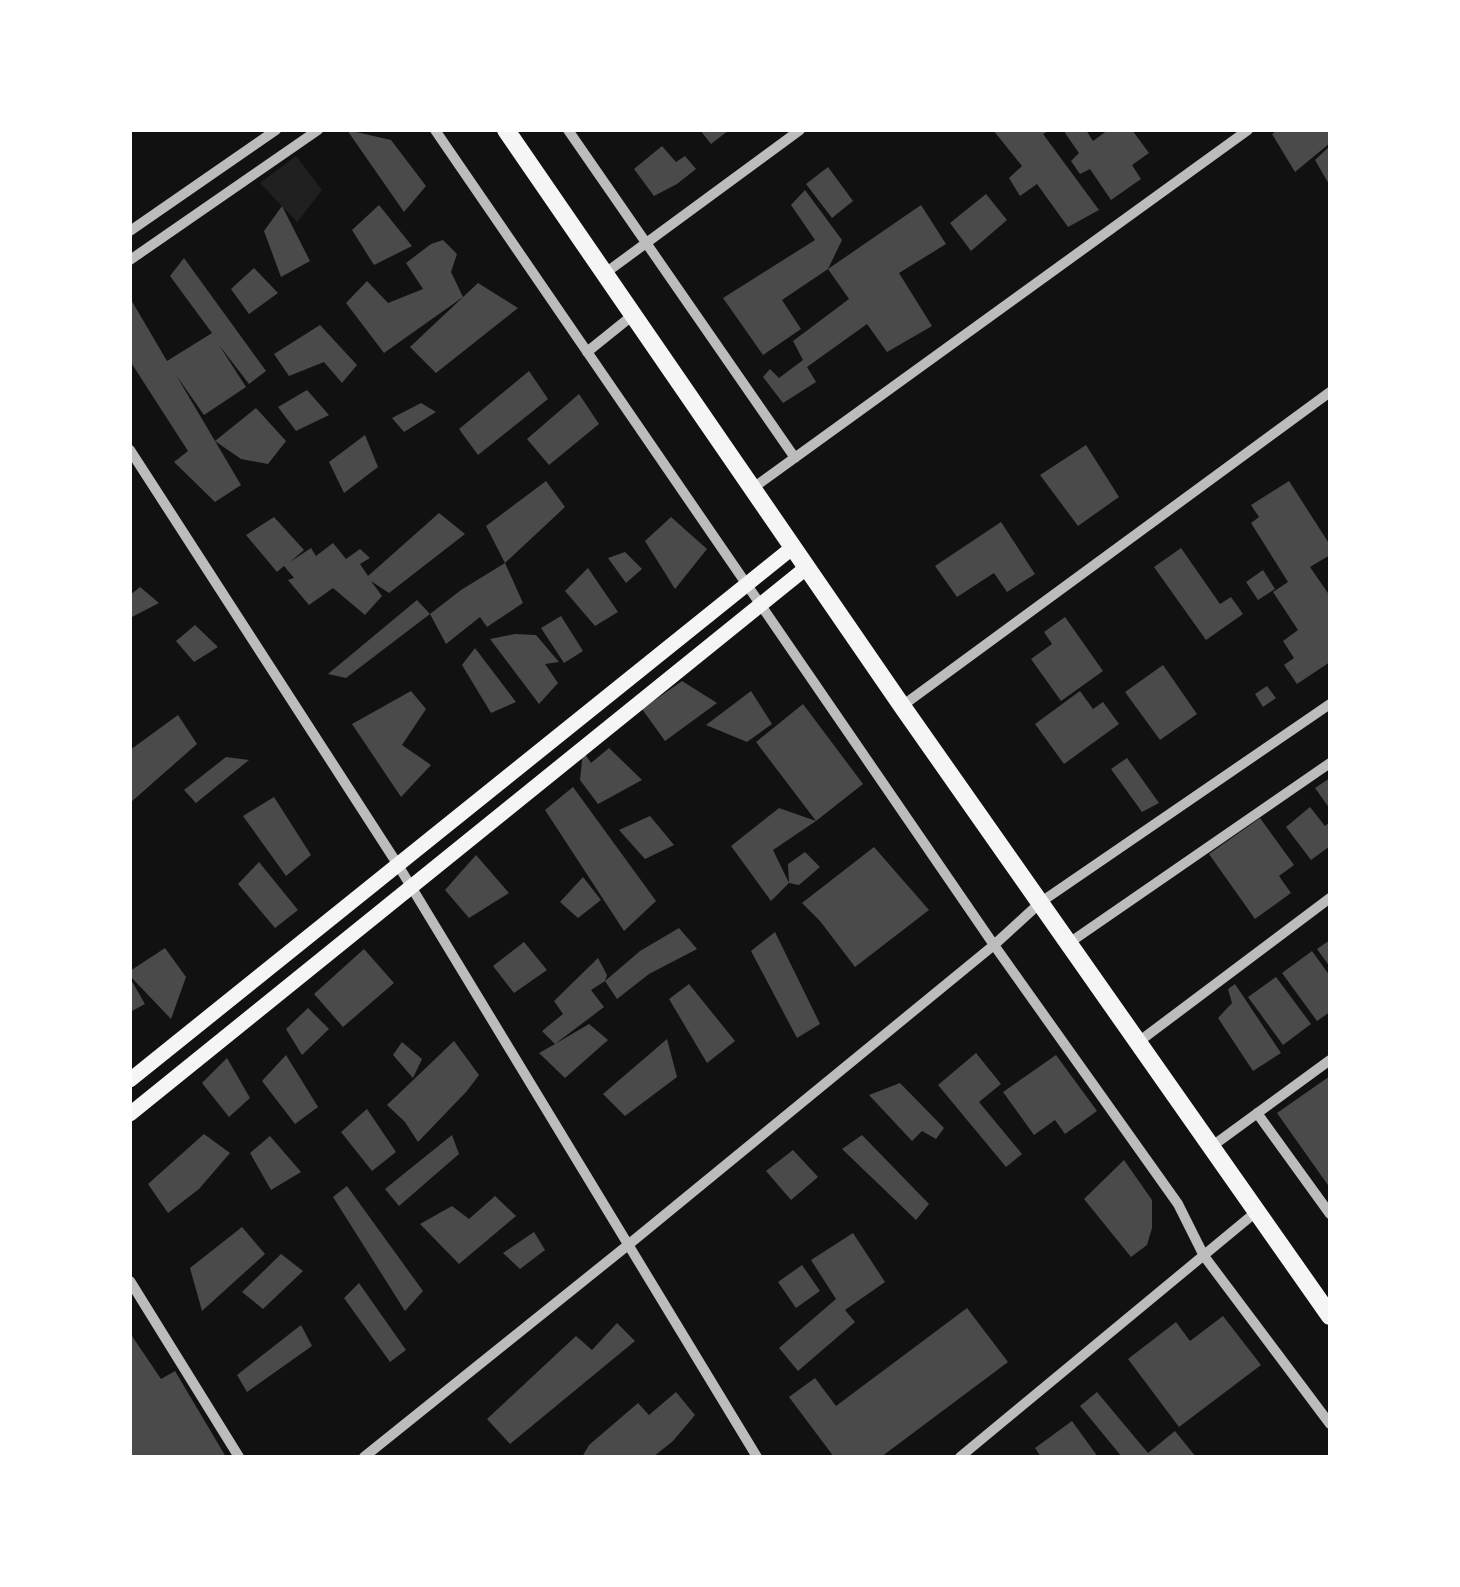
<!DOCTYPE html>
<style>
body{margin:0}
#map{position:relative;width:1460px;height:1587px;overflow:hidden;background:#111;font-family:Poppins,sans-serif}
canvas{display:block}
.frame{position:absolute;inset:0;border:132px solid #fff;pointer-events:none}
</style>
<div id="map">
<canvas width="1460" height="1587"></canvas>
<div class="frame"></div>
</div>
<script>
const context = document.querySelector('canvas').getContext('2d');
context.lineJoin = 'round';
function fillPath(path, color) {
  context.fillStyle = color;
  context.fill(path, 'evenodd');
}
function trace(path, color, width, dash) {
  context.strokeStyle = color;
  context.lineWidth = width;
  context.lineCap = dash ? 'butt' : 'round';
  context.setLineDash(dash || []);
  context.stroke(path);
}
const green = new Path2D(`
 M296,156L322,190L297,222L260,183Z`);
const building = new Path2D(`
 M347,130L391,140L426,186L404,212Z
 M700,130H729L711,144Z
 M993,130H1050L1043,134L1099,210L1068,227L1037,184L1020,196L1009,178L1022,166Z
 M1067,130H1086L1093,141L1108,130H1132L1149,153L1132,165L1141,179L1111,200L1090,169L1080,174L1071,161L1079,153L1065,133Z
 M1278,130H1330V143L1295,172L1272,134Z
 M662,146L676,162L685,156L696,169L677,184L654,196L634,169Z
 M1330,146V186L1315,160Z
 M828,167L853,201L832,218L806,184Z
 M805,190L842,240L828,269L921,205L946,244L899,273L932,326L887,352L867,324L807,367L816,382L783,403L763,377L770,369L779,378L803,360L793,341L849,299L828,269L782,300L801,329L763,355L723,298L815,240L791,205Z
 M986,194L1007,220L971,251L950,223Z
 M379,205L412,246L374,265L352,230Z
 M282,206L310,261L281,277L264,231Z
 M443,240L457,254L451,272L463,297L384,353L346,303L367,281L388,303L423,289L406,263L431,244Z
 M184,258L266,371L249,384L219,345L246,387L204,415L176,375L241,485L215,502L174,462L188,451L130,361V298L167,361L212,333L170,276Z
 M254,268L278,293L249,314L231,289Z
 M478,283L518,308L436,373L410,347Z
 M320,325L357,365L342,383L324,362L289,376L274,354Z
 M529,371L548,399L478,455L459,429Z
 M307,390L329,415L296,431L278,407Z
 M579,394L599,424L549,465L527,439Z
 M421,403L436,412L404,432L392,418Z
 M256,408L286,441L268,464L241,459L215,441Z
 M365,435L378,467L344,493L329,462Z
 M1086,445L1119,497L1078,526L1040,475Z
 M546,481L565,507L505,563L486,526Z
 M1289,481L1330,545V555L1310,567L1330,596V662L1297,684L1284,665L1294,658L1283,641L1298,630L1273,592L1288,582L1251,523L1259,517L1251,505Z
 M439,513L465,534L389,593L371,581L382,596L365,615L333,588L309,605L288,580L294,578L284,566L277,572L246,535L274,517L304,550L290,562L311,548L316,556L333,543L346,559L360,549L370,558L360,564L368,576Z
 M671,517L707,549L675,589L645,541Z
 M1001,522L1035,574L1007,592L994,573L957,597L935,566Z
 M1181,548L1220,604L1231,597L1243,614L1206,640L1154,567Z
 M625,552L642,569L626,583L608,558Z
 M505,563L523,603L487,627L480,617L446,644L430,614L461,590Z
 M588,568L618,612L595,626L565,591Z
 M1263,570L1275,589L1258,600L1246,582Z
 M140,587L159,603L130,618V595Z
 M417,600L430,614L346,678L328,674Z
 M561,616L583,651L564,663L541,628Z
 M1065,617L1103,671L1061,701L1031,659L1052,644L1044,632Z
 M195,625L218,647L194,662L176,641Z
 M515,634L536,635L559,662L545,664L558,683L539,704L490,639Z
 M475,648L516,702L491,713L462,665Z
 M1163,665L1197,714L1160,740L1125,692Z
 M682,681L717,703L665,741L642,709Z
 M1267,686L1276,698L1263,707L1255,694Z
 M411,691L426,709L402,745L431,765L401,797L352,724Z
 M751,691L772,724L747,742L706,725Z
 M1080,691L1093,709L1103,702L1119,724L1064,764L1035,724Z
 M803,704L863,784L816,821L756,742Z
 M178,715L197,744L130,803V750Z
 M609,748L642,780L598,804L580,780L583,751L591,763Z
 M226,757L249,760L196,803L184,790Z
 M1127,758L1159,803L1142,812L1111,769Z
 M1330,778V809L1315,788Z
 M573,787L656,901L624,931L545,810Z
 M274,797L311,855L286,876L243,816Z
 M1310,807L1325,826L1330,822V846L1311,860L1286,827Z
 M779,808L816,821L773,850L789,883L771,901L731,846Z
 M650,816L674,845L645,859L619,830Z
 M1260,818L1294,865L1279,876L1291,893L1255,919L1209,854Z
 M874,847L929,910L855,967L820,921L802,903Z
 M805,852L820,867L799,885L789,883L788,864Z
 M476,855L509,893L469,918L445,890Z
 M259,862L298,910L275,928L238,884Z
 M583,877L601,900L578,918L560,902Z
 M679,928L697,949L649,974L617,999L605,981L640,951Z
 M775,932L820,1024L797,1038L751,951Z
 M1330,940V967L1317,949Z
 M524,942L547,970L514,993L493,966Z
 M165,948L186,977L171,1019L130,976V971Z
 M364,949L394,983L343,1027L314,994Z
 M1312,951L1330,976V1012L1317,1021L1282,973Z
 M598,958L607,975L605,981L591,990L604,1007L555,1044L589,1024L608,1040L565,1078L539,1053L555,1044L542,1031L563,1014L554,1001Z
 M1276,977L1311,1024L1283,1045L1248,997Z
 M130,978L145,1004L130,1012Z
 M689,984L735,1041L707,1063L669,999Z
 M1235,984L1281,1053L1253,1071L1218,1018L1232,1003L1228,989Z
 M308,1008L329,1029L302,1055L286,1029Z
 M667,1039L677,1077L625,1116L603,1094Z
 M454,1041L479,1075L467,1091L418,1142L405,1122L387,1105Z
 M402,1042L422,1059L413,1078L393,1055Z
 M976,1053L1001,1084L979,1102L1022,1154L1006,1167L938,1085Z
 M286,1055L318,1107L295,1124L262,1081Z
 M1056,1055L1097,1111L1065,1134L1055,1120L1034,1135L1003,1092Z
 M227,1058L250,1098L229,1117L202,1083Z
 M1330,1076V1188L1277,1113Z
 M900,1083L944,1128L936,1139L922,1131L912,1141L869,1095Z
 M367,1109L396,1152L372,1171L341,1132Z
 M204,1134L230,1153L199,1189L168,1213L148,1184Z
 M452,1135L459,1154L399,1206L385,1189Z
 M862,1135L929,1204L916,1220L842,1149Z
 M270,1136L301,1172L271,1190L250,1153Z
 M793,1150L818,1177L791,1200L766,1171Z
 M1124,1160L1152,1200V1228L1147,1245L1131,1257L1084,1199Z
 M347,1186L423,1291L405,1311L333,1197Z
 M495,1196L516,1216L459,1264L420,1224L452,1206L469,1219Z
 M242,1227L265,1254L202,1311L190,1268Z
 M534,1232L545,1250L520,1269L503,1253Z
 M853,1233L885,1282L845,1310L855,1322L798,1371L779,1348L836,1299L811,1260Z
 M281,1254L303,1271L263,1309L242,1292Z
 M802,1265L820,1291L796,1308L778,1282Z
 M359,1283L406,1350L390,1362L344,1298Z
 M967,1308L1008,1362L881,1457H834L789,1397L815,1378L836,1406Z
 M1223,1316L1261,1365L1179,1427L1128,1359L1176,1322L1190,1341Z
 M617,1323L635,1341L510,1444L487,1419L576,1336L592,1350Z
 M301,1325L312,1346L247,1392L237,1375Z
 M130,1333L161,1379L175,1371L226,1457H130Z
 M676,1392L695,1415L673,1441L653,1457H582L589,1445L638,1403L649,1415Z
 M1097,1392L1148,1453L1175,1431L1196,1457H1122L1080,1406Z
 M1072,1421L1098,1457H1041L1035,1448Z`);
const minor = new Path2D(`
 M435,130L994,945L1178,1204L1204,1256L1330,1424
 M568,130L795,458
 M130,231L276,130
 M130,260L318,130
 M604,274L800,130
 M587,352L633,315
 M130,450L398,865L757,1457
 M753,488L1248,130
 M902,706L1330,392
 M1069,943L1330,763
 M1137,1043L1330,898
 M1257,1113L1330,1214
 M1211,1147L1330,1060
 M130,1281L239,1457
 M364,1457L628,1245L994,945L1041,902L1330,704
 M960,1457L1256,1212`);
const secondary = new Path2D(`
 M130,1080L792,548
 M130,1114L806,568`);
const trunk = new Path2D(`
 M506,130L902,706L1330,1316`);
fillPath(green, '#202020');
fillPath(building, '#4a4a4a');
trace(minor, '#bcbcbc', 10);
trace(secondary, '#f5f5f5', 15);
trace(trunk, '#f5f5f5', 18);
</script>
